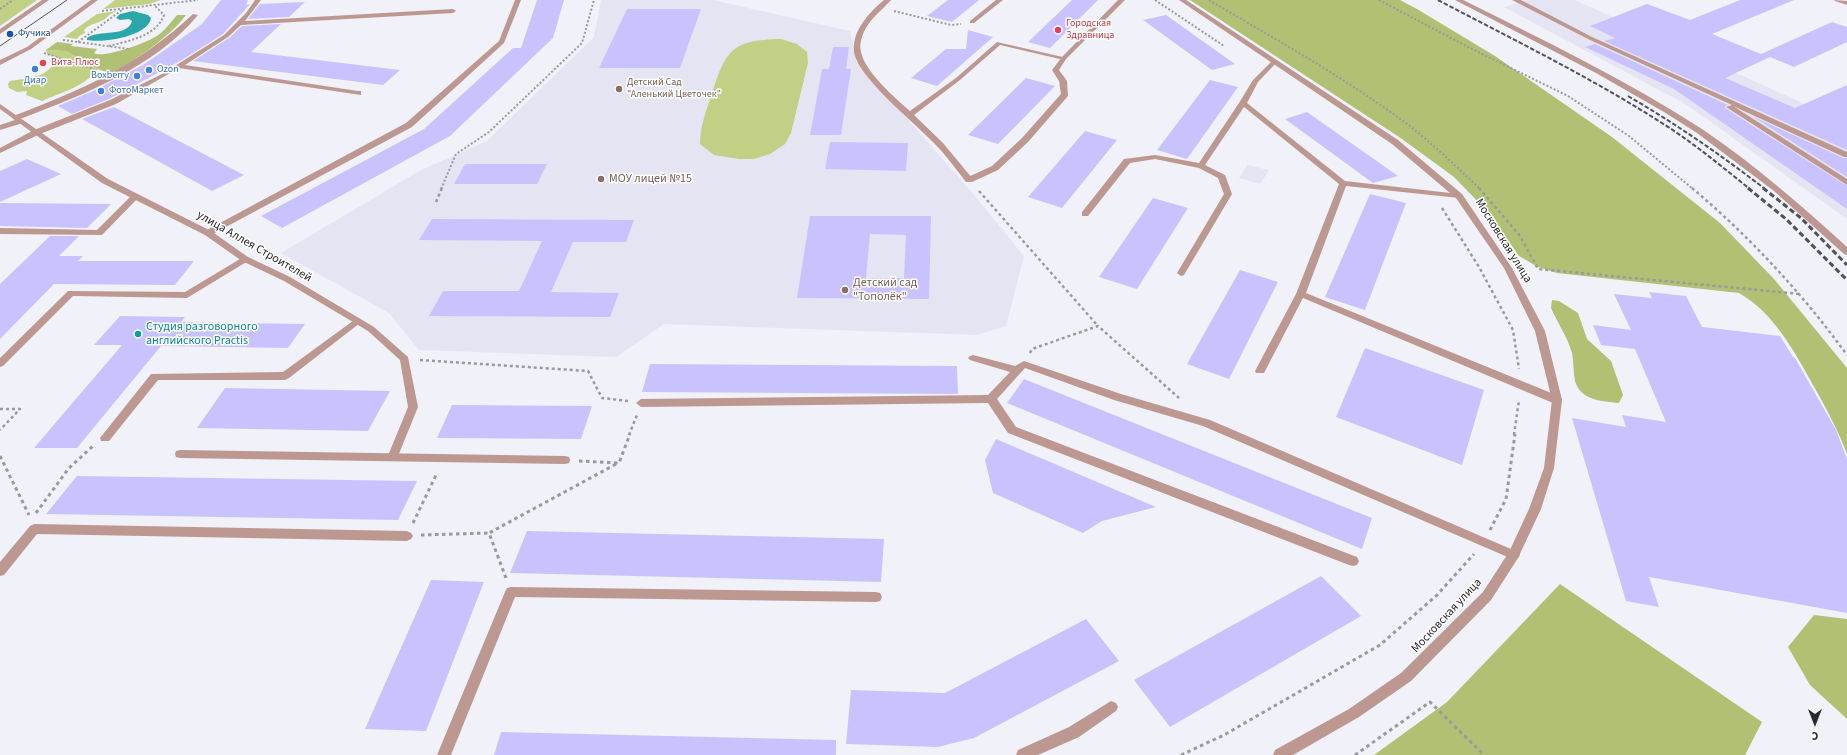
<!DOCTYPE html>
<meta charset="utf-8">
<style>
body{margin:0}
#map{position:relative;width:1847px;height:755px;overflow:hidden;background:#f1f1f9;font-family:"Source Sans 3",sans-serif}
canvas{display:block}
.north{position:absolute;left:1795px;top:703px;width:40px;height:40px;-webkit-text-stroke:3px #fff;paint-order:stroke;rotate:180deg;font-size:11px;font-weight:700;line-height:16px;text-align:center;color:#29292c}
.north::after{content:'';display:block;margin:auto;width:14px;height:18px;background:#29292c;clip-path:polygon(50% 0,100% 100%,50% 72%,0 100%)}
</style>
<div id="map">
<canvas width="1847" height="755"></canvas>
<div class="north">С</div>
</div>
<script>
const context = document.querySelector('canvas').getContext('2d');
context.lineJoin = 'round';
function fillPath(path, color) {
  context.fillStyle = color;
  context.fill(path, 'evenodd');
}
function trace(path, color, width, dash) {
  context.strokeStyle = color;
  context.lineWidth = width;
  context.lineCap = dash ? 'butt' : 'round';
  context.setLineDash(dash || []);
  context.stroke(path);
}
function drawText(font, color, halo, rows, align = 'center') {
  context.font = font + ' "Source Sans 3",sans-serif';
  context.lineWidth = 3;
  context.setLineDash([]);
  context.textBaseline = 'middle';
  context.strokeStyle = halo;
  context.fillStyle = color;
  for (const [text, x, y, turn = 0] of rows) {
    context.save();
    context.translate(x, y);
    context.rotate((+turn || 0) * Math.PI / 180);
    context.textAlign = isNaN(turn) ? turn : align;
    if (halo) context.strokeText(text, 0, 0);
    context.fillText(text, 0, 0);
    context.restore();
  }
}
const built = new Path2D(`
 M601,0H713L850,31L857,62L970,190L1024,256L1006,326L977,335L664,324L616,357L419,350L389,313L281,253L421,170L487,141L594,37Z
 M1527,0H1575L1820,111L1847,104V219L1687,105L1504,7Z
 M1247,165L1269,170L1260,184L1239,178Z`);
const green = new Path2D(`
 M0,0H37L0,26Z
 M115,0H161L149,4L103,9Z
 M116,11C111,13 108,16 105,19C98,24 90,23 84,30L85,33L79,36L77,39L64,37L97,14Z
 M781,39L797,44L807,52L808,63L791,133L785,144L770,154L754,159H739L714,155L700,144C700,127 706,112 711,96C726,51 730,40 781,39Z
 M46,50L66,51L98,69C86,86 60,93 42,101L26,95L27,91L17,92L9,88L8,84L10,81C28,78 50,78 56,58L47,54Z`);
const forest = new Path2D(`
 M1190,0H1400L1417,9L1495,56L1612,137L1720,223L1774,279L1847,368V454C1838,430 1826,408 1813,385C1794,351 1774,313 1739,293L1557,273L1538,267L1519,256L1488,212L1454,177L1402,139Z
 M177,15H186C169,38 136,59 111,74L98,69L66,51L46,50L57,42L73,44L71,46L97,49L94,53C102,59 146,43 155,37C164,32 171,22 177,15Z
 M1552,300L1559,301L1578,313L1587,339L1611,361L1623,395L1619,403C1602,401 1581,401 1575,381C1573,372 1574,362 1572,353C1568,338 1557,322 1551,308Z
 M1560,584L1762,722L1745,755H1374L1447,702Z
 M1814,615L1847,619V719L1810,685L1788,647Z`);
const water = new Path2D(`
 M133,11L148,15L151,18C148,37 102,43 87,40V38C99,29 127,38 132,21L129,19L120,20L116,18L120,14Z`);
const building = new Path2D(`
 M221,0H248L246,5L250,4L223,34L182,60L109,99L72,114L58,106L93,91L143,65L202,24Z
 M537,0H564L553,38L450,136L282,228L261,216L424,129L513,48H521Z
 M948,0H979L952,22L927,16Z
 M1072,0H1098L1050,48L1028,42Z
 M1740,0H1794L1712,34L1761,54L1832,22L1847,27V42L1794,67L1770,57L1725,78L1795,108L1847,85V150L1604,41L1615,38L1590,26L1647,4L1690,20Z
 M305,2L289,17L248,19L260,4Z
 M627,9H701L680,68H599Z
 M1166,15L1235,64L1212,70L1143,20Z
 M281,24L251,52L400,70L383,85L193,61L229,38L242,26Z
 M968,30L993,37L937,86L911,78L946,49H966Z
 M1595,44L1728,105L1725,106V108L1847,186V209L1674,89L1585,47Z
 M833,47H849L846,69H851L841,135H810L822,69H829Z
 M1026,78L1055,86L998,144L968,135Z
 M1210,80L1238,87L1187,159L1157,150Z
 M114,107L244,175L212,191L82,119Z
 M1307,112L1398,176L1373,183L1285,119Z
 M1752,116L1843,158H1847V177Z
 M1085,131L1117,140L1062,208L1028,197Z
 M830,142L908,143L906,171L825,169Z
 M27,159L61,174L0,202V171Z
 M465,164H547L537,184H454Z
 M1370,194L1406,203L1365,310L1325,297Z
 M1153,198L1188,208L1137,289L1099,277Z
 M0,203L111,204L87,228L0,226Z
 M810,216H931L929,299L797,298ZM870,234L906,235L904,278H866Z
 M432,219L634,220L626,242H573L551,292L619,293L610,317L429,316L443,291H519L542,241L419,240Z
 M50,236H79L59,256H83L78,261H194L175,285L54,284L0,339V284Z
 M1240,270L1278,282L1229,379L1187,364Z
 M1649,292L1686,296L1702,327L1780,336L1793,357L1795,358L1836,430L1847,459V613L1649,577L1659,607L1626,601L1572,418L1626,427L1622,415L1666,422L1635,349L1601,345L1593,325L1631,330L1614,294L1652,298Z
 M120,316L185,317L181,322L305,324L288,348L161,346L77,448H34L122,345H94Z
 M1365,348L1484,390L1462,465L1336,417Z
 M650,364L957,366L958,394L642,392Z
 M1024,379L1372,518L1362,549L1007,403Z
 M225,388L390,391L368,431L197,428Z
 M452,405L592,406L581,439L437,438Z
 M996,439L1156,507L1102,521L1083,533L993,493L985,460Z
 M77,476L417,481L398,520L46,514Z
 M527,531L884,539L881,582L510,573Z
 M1321,576L1361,616L1170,727L1134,680Z
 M431,580L484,582L426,731L365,729Z
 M1086,619L1119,661L974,738L938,747L846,744L851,690L945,693Z
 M501,732L836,740V755H494Z`);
const pathFar2 = new Path2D(`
 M1155,0L1224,46
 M1209,0C1278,41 1351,81 1415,130C1438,149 1459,169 1480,189
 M1379,0L1470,48L1568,96L1629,136L1693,189
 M0,9L13,0
 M102,11L198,0
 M894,11L951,25L961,24
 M63,40L129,49
 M78,42L122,10
 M109,46C128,41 157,36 164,15L155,6
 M44,53L94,69
 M441,189L456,154L489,132L582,43L594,0`);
const pathFar1 = new Path2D(`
 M1479,188L1520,236L1538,269L1800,294
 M1692,188C1750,237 1802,293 1847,355
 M979,191L1098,326
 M436,202L442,188
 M1442,208L1479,267L1513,330L1519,369
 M1030,353L1032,349L1098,326L1179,398
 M420,360L588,371L602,398L628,401
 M0,409H20L0,430
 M629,435L637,415
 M1514,435L1519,400`);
const path = new Path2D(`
 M0,456L29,515
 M579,461L619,463L630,434
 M36,513L69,468L93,446
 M413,523L437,473
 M1490,530L1506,499L1515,434
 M421,535L489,533
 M506,578L489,533L618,463
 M1181,755L1224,735L1380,645L1437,595L1474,554
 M1355,755L1430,702L1484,755`);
const service = new Path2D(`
 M42,0H49L0,34V29Z
 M255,0H261L245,21L453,9L456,11L453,13L241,25L228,37L185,65L358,91H361V95L179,68L116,104L40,134L0,153V148L34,130L110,100L162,74L224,35L246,13Z
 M515,0H521L504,43L412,127L211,235H205L204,233L205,231L406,123L499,41Z
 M884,0H891C883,9 872,17 866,28C862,35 859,44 861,52C865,72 895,98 910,111L956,78L997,42L1067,58L1064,60L1000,45L960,80L914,115L943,143L972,178V182H966C955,168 945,154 933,142C915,123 856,76 854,51C852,30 870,12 884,0Z
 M996,0H1003L974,23H970V21Z
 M1455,0H1463C1544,40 1626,80 1702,129C1754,164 1801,205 1847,247V255L1844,254L1774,191L1697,133L1664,112L1596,73Z
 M1516,0H1521L1592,37L1847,152V157H1844L1733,106L1847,179V185L1726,107L1732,105L1588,39L1516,2Z
 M1834,0L1847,1V5L1835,1Z
 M193,14L198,15C154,68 83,95 20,119L24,121L23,123L0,130V125L15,120L12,118L13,116C82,90 139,65 193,14Z
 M1272,61L1277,62L1258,82L1247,103L1345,181L1459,194L1463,196L1459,198L1346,186L1306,293L1561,397L1562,400L1561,403H1553L1303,298L1264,373H1256L1255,371L1296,294L1339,184L1244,107L1205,165L1225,175L1232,194L1184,275L1181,276L1177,273L1224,194L1218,178L1199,168L1155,159L1130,163L1088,216H1082V212L1124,159L1155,155L1199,163L1239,103L1253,80Z
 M132,195H135L139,197L102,235L0,234V228L97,230Z
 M245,256L249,259L248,261L187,298L73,296L3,366L0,367V358L68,291L185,292Z
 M357,318L360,319L362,321L360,323L289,378L285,380H158L109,441H101L100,438L151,374L283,372Z
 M973,355L1015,366L1024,361L1121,394L1210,420L1518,552L1520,555L1518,558L1514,560L1510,558L1203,426L1114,400L1025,368L997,399L1016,427L1357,557L1359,561L1357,565L1353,566L1349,565L1008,433L988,403L641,407L636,403L641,399L988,395L1010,372L970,360L968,358L970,356Z
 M180,450L565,456L569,457L570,460L569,463L565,464L180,458L176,457L175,454L176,451Z
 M34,524L407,531L411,533L413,536L411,539L407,541L37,534L4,575L0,576V562L30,526Z
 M511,587L876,592L880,593L882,597L880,601L876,602L515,597L451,755H437L505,592L507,588Z
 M1111,701L1116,703L1118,707L1116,711L1079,737L1038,755H1016L1018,750L1069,727Z`);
const minor = new Path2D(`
 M1118,0H1125L1066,59L1059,70L1067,81L1068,96L1028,142L998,170L972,182H966V178L992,166L1022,138L1061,94L1059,81L1052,70L1062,57Z
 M1512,0H1520L1521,1L1518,3Z
 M0,104L108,179L211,231L248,257L290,277L374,327L408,357L418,407L396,461H388L387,458L408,407L400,360L368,331L284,281L242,261L205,235L102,183L0,109Z`);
const tertiary = new Path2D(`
 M91,0H98L31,49L0,65V60L27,47Z
 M1179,0H1186L1398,140L1462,194L1512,268L1545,331L1562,400L1554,468L1541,509L1518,558L1491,600L1411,681L1359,717L1293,755H1273L1275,750L1349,709L1401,673L1483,592L1509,552L1529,509L1544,468L1552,400L1535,331L1504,268L1456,198L1392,144Z`);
const tram = new Path2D(`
 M0,46L67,0`);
const railFar1 = new Path2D(`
 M1438,0C1514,40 1592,78 1665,125C1695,144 1722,167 1750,189
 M1628,96C1676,124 1721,155 1765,189`);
const rail = new Path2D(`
 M1748,188L1786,219L1847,280
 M1763,188L1801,218L1847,265`);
const markers = [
 [1058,30,4,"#e0444e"],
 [10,34,4,"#1a4fb4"],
 [43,63,4,"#e0444e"],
 [35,69,4,"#3f7fe0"],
 [149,70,4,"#3f7fe0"],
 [137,76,4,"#3f7fe0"],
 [619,89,4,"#8d6e63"],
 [101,91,4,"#3f7fe0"],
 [601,179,4,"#8d6e63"],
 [845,290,4,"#8d6e63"],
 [138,334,4,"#0f9aa8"]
];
const farHealthnames = [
 ["Городская",1066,24],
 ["Здравница",1066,36],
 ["Вита-Плюс",51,63]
];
const farTransitnames = [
 ["Фучика",18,34]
];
const farShopnames = [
 ["Ozon",157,70],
 ["Boxberry",129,76,"right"],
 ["Диар",35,81,"center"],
 ["ФотоМаркет",109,91]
];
const farEducationnames = [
 ["Детский Сад",627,83],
 ["\"Аленький Цветочек\"",627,95]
];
const educationNames = [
 ["МОУ лицей №15",609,179],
 ["Детский сад",853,283],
 ["\"Тополёк\"",853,297]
];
const streetNames = [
 ["Московская улица",1503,241,58],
 ["улица Аллея Строителей",254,247,30],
 ["Московская улица",1447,616,-47]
];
const cultureNames = [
 ["Студия разговорного",146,327],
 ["английского Practis",146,341]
];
fillPath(built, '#e5e4f3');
fillPath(green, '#c0d186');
fillPath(forest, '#b0c173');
fillPath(water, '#2aa7aa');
fillPath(building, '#c8c3ff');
trace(pathFar2, '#99999e', 2, [2, 2]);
trace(pathFar1, '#99999e', 2.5, [3, 3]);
trace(path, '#99999e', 3, [3.5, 3.5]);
fillPath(service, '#bd9891');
fillPath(minor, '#bd9891');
fillPath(tertiary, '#bd9891');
trace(tram, '#525256', 1);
trace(railFar1, '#525256', 2, [4.5, 2]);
trace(rail, '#525256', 3, [5.5, 3]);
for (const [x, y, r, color] of markers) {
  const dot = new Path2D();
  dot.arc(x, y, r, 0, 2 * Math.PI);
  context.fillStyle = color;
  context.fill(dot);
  trace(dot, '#fff', 1.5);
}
drawText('10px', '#be3a42', '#fff', farHealthnames, 'left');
drawText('10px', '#164399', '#fff', farTransitnames, 'left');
drawText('10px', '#366cbe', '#fff', farShopnames, 'left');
drawText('10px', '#785e54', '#fff', farEducationnames, 'left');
drawText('12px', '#785e54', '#fff', educationNames, 'left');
drawText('12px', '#29292c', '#fff', streetNames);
drawText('12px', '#0d838f', '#fff', cultureNames, 'left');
</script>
